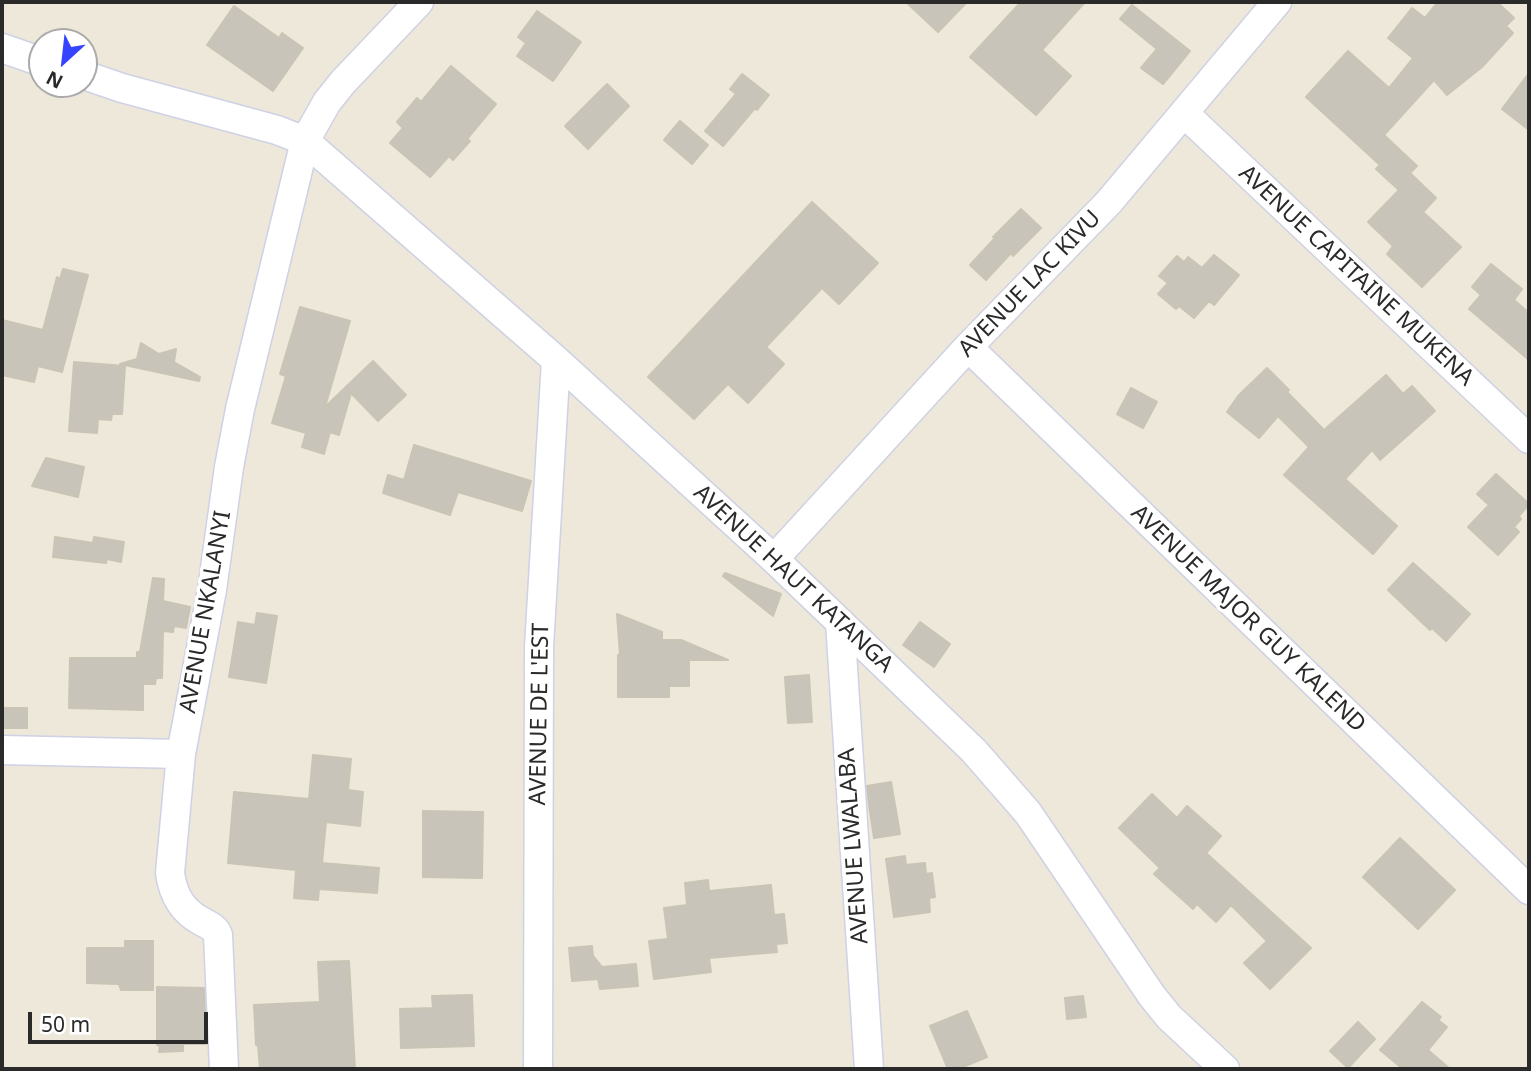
<!DOCTYPE html>
<style>
body{margin:0}
#map{position:relative;width:1531px;height:1071px;overflow:hidden;background:#eee8da;font-family:"Noto Sans",sans-serif}
canvas{display:block}
.frame{position:absolute;inset:0;border:4px solid #2a2a2a;pointer-events:none}
.north{position:absolute;left:28px;top:28px;width:70px;height:70px;box-sizing:border-box;background:#fff;border:2px solid #aaa;border-radius:50%;rotate:207deg;font-size:19px;font-weight:700;line-height:28px;text-align:center;color:#2a2a2a}
.north::after{content:'';display:block;margin:auto;width:24px;height:32px;background:#3643ff;clip-path:polygon(50% 0,100% 100%,50% 72%,0 100%)}
.scale{position:absolute;left:28px;top:1012px;width:180px;height:32px;box-sizing:border-box;border:4px solid #2a2a2a;border-top:0;padding-left:9px;font-size:21px;line-height:24px;white-space:nowrap;color:#2a2a2a;-webkit-text-stroke:5px #fff;paint-order:stroke}
</style>
<div id="map">
<canvas width="1531" height="1071"></canvas>
<div class="frame"></div>
<div class="north">N</div>
<div class="scale">50 m</div>
</div>
<script>
const context = document.querySelector('canvas').getContext('2d');
context.lineJoin = 'round';
function fillPath(path, color) {
  context.fillStyle = color;
  context.fill(path, 'evenodd');
}
function trace(path, color, width, dash) {
  context.strokeStyle = color;
  context.lineWidth = width;
  context.lineCap = dash ? 'butt' : 'round';
  context.setLineDash(dash || []);
  context.stroke(path);
}
function drawText(font, color, halo, rows, align = 'center') {
  context.font = font + ' "Noto Sans",sans-serif';
  context.lineWidth = 7;
  context.setLineDash([]);
  context.textBaseline = 'middle';
  context.strokeStyle = halo;
  context.fillStyle = color;
  for (const [text, x, y, turn = 0] of rows) {
    context.save();
    context.translate(x, y);
    context.rotate((+turn || 0) * Math.PI / 180);
    context.textAlign = isNaN(turn) ? turn : align;
    if (halo) context.strokeText(text, 0, 0);
    context.fillText(text, 0, 0);
    context.restore();
  }
}
const building = new Path2D(`
 M906,2H967L938,32Z
 M1021,2H1085L1042,50L1071,76L1036,115L970,57Z
 M1438,2H1497L1514,18L1506,26L1513,33L1482,67L1447,95L1434,80L1384,135L1417,166L1410,173L1436,198L1423,212L1461,247L1422,287L1387,254L1393,246L1368,222L1399,190L1376,169L1380,165L1306,97L1348,51L1389,88L1413,58L1388,38L1412,8L1425,18Z
 M1132,5L1190,51L1163,84L1141,68L1157,49L1120,19Z
 M234,6L279,38L282,33L303,48L273,91L207,45Z
 M537,11L581,42L553,81L517,56L526,43L518,37Z
 M451,66L496,104L467,139L470,141L453,160L449,156L430,177L390,143L403,128L397,122L417,98L421,102Z
 M1529,73V130L1502,109Z
 M742,74L769,95L757,110L755,108L723,146L705,131L736,94L730,89Z
 M607,84L629,106L588,149L565,126Z
 M680,121L708,145L692,164L664,140Z
 M812,202L878,263L839,304L822,288L766,347L784,364L748,403L728,384L694,419L648,377Z
 M1021,209L1041,228L1013,256L1011,253L986,280L970,265L995,238L993,237Z
 M1214,255L1239,275L1214,305L1209,301L1194,318L1179,306L1176,309L1158,294L1168,283L1159,276L1177,256L1184,262L1188,257L1202,268Z
 M1491,264L1522,289L1514,300L1529,313V360L1469,309L1481,295L1472,287Z
 M63,269L88,275L62,372L38,366L34,382L2,375V320L43,330L57,277L60,279Z
 M300,307L350,321L325,407L373,361L406,395L378,421L351,393L339,435L330,432L324,454L302,447L306,433L272,423L286,376L280,374Z
 M141,343L159,354L176,349L174,362L200,377L199,381L120,364L137,359Z
 M74,362L125,366L122,414H112L111,420L98,419L97,433L69,431Z
 M1267,368L1289,390L1287,392L1324,430L1386,375L1403,394L1412,386L1435,411L1380,460L1372,450L1345,479L1397,526L1373,554L1284,475L1309,447L1278,416L1259,438L1227,412L1238,396Z
 M1131,388L1157,402L1143,428L1117,414Z
 M414,445L531,481L522,511L458,492L450,515L383,493L388,475L404,480Z
 M46,458L84,467L78,497L32,486Z
 M1496,474L1529,504L1519,516L1521,519L1514,527L1519,532L1498,555L1468,527L1489,505L1477,494Z
 M55,537L93,543L94,537L124,542L121,562L107,559L106,563L53,557Z
 M1413,563L1470,614L1446,641L1432,628L1430,630L1388,590Z
 M725,573L781,594L773,616L723,576Z
 M153,578L164,579L163,601L190,607L186,628L174,626L173,632L163,631L162,678H156L155,684H143V710L69,708L70,658H137V652H140Z
 M257,613L277,616L266,683L229,677L238,622L255,625Z
 M617,614L662,632V640H681L728,660H689V686H669V697H618V655H620Z
 M920,622L950,644L934,667L903,645Z
 M809,675L812,722L788,723L785,677Z
 M2,708H27V728H2Z
 M313,755L351,759L348,790L363,792L360,826L326,822L322,863L379,868L377,893L319,889L318,900L294,898L296,870L228,863L234,792L309,799Z
 M891,782L900,834L874,838L869,805L867,786Z
 M1152,794L1177,818L1187,806L1221,836L1206,853L1311,948L1270,989L1244,963L1267,941L1231,905L1216,922L1197,904L1193,909L1154,874L1160,868L1119,828Z
 M423,811L483,812L482,878L423,877Z
 M1400,838L1455,890L1418,929L1363,877Z
 M905,856L906,865L925,863L926,874L932,873L935,897L929,898L930,912L894,917L886,859Z
 M708,880L709,891L771,885L774,915L784,914L787,943L776,944L777,952L709,958L711,972L654,979L649,941L668,939L664,908L687,905L685,883Z
 M125,941H153V990H121L119,984L87,983V948H125Z
 M592,946L593,956L602,967L636,964L638,986L600,989L598,979L572,981L569,948Z
 M349,961L355,1069H260L258,1045H256L254,1005L320,1002L318,962Z
 M157,987L204,988L206,1044H183V1051L159,1052L160,1046L157,1045Z
 M472,995L474,1046L401,1048L400,1009L433,1008L432,996Z
 M1083,996L1086,1017L1067,1019L1065,998Z
 M1422,1002L1441,1017L1438,1020L1447,1027L1428,1050L1450,1069H1403L1380,1050Z
 M967,1011L987,1057L958,1069H948L930,1026Z
 M1358,1022L1375,1039L1348,1068L1330,1051Z`);
const minor = new Path2D(`
 M2,48L42,62
 M84,75L122,88L277,130L305,141L556,360L774,559L974,751L1028,813L1152,996L1169,1017L1225,1069
 M1184,113L1529,439
 M968,347L1529,890
 M774,559L968,347L1109,202L1277,2
 M840,622L869,1069
 M2,750L181,754
 M224,1069L218,935C215,927 208,925 201,921C181,910 173,894 170,873L181,754L212,590L229,467L240,409L305,141L327,102L343,82L419,2
 M538,1069L539,647L556,360`);
const streetNames = [
 ["AVENUE CAPITAINE MUKENA",1356,276,43],
 ["AVENUE LAC KIVU",1030,284,-46],
 ["AVENUE HAUT KATANGA",793,579,43],
 ["AVENUE NKALANYI",206,612,-80],
 ["AVENUE MAJOR GUY KALEND",1248,619,44],
 ["AVENUE DE L'EST",540,714,-89],
 ["AVENUE LWALABA",854,846,-94]
];
fillPath(building, '#c9c4ba');
trace(building, '#c9c4b4', 2);
trace(minor, '#cfd1e5', 31);
trace(minor, '#fff', 28);
drawText('23px', '#2a2a2a', '#fff', streetNames);
</script>
